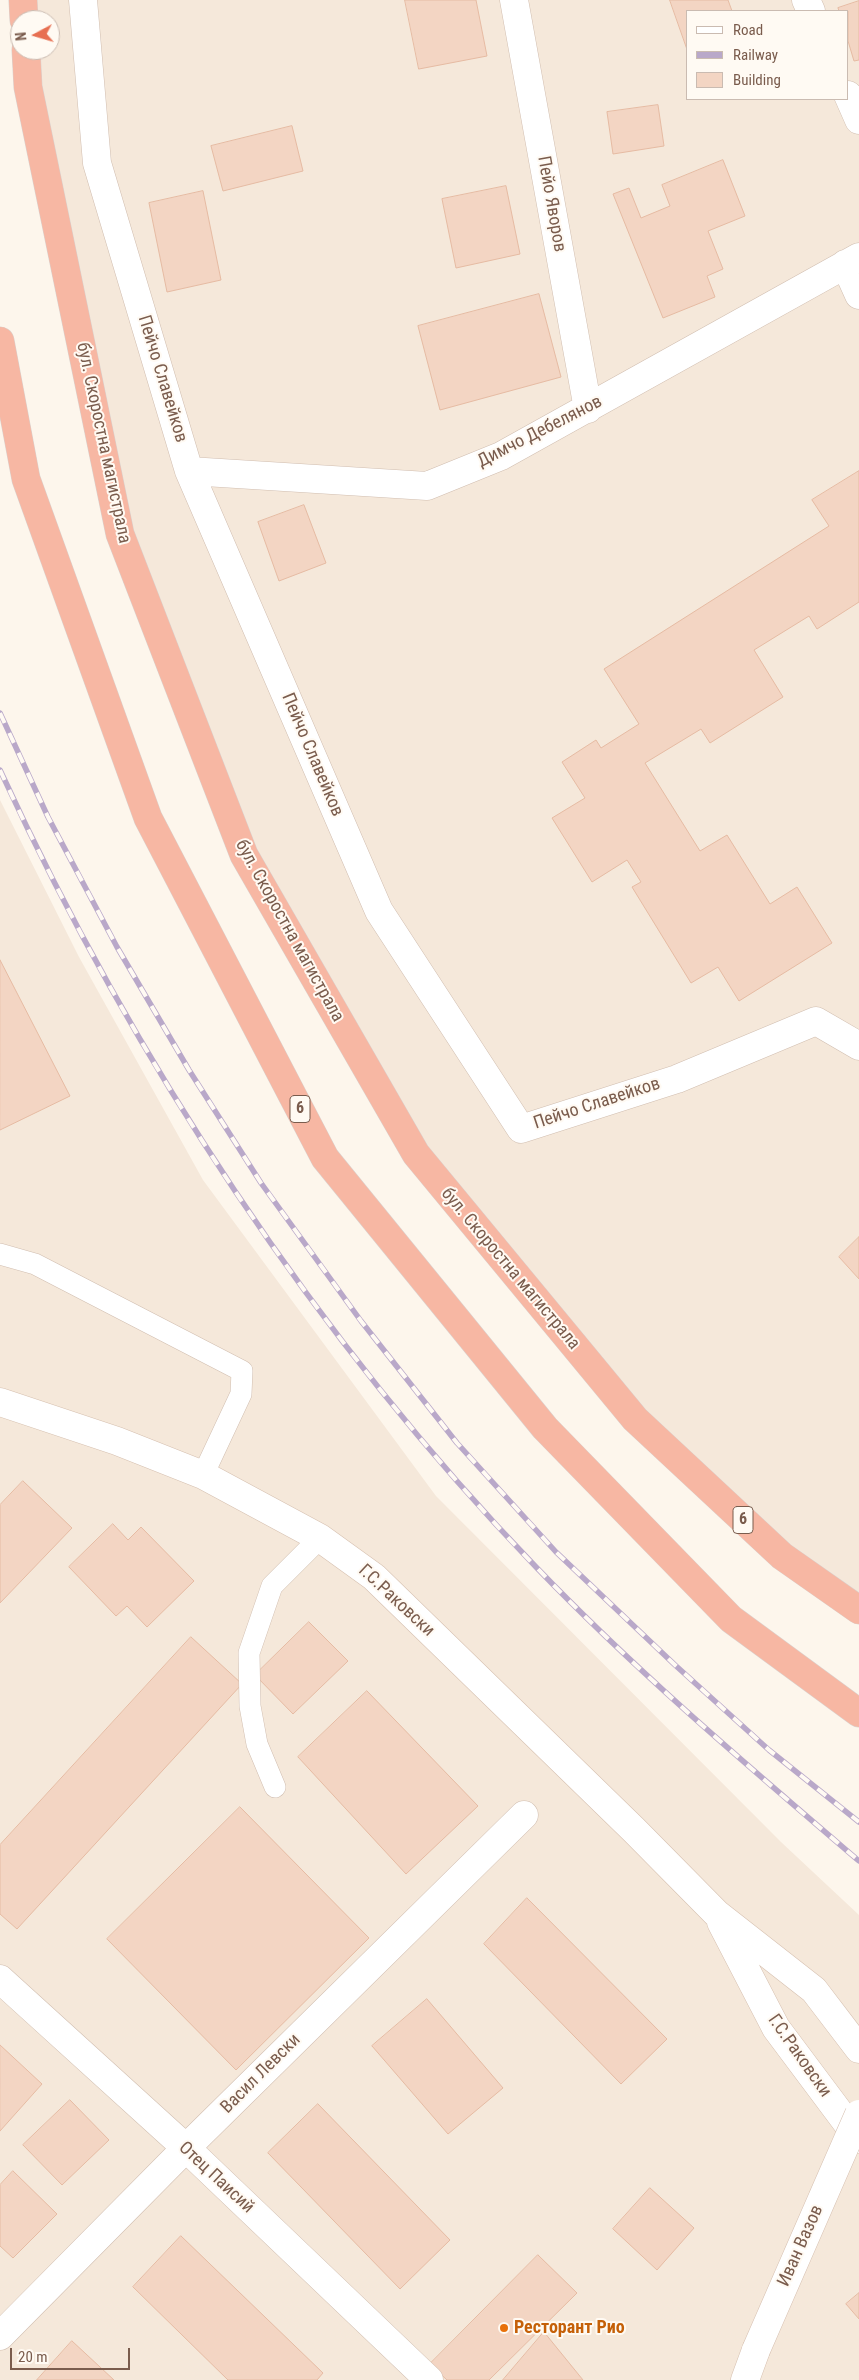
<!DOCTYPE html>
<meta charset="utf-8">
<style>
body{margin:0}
#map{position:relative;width:859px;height:2380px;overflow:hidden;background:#fdf6ec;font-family:"Roboto Condensed",sans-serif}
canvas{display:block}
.legend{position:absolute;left:686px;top:10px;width:162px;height:90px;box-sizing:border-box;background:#fffaf3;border:1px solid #cabbb1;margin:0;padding:6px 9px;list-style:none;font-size:15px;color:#7a5c4d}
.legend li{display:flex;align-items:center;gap:10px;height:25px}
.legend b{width:25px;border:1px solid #cabbb1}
.north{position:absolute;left:10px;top:10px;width:50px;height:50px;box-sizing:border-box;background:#fffaf3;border:1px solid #cabbb1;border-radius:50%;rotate:264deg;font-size:14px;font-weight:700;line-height:20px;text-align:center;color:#7a5c4d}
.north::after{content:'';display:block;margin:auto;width:18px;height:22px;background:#e76f51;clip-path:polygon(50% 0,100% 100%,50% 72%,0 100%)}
.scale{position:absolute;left:10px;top:2348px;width:120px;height:22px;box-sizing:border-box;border:2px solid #7a5c4d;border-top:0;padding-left:6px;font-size:15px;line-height:18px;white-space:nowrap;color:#7a5c4d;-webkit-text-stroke:4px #fffaf3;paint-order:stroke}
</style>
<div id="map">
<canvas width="859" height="2380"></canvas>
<ul class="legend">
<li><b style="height:6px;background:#fff"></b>Road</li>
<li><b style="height:6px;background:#b9a8c9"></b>Railway</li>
<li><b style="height:14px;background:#f3d5c3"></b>Building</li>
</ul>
<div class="north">N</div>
<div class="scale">20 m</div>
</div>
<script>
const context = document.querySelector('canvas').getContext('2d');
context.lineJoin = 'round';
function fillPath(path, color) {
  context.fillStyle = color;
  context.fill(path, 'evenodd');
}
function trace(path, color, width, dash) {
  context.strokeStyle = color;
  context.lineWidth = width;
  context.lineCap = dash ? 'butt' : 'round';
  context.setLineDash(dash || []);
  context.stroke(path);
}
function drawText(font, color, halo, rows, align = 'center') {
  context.font = font + ' "Roboto Condensed",sans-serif';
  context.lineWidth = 4;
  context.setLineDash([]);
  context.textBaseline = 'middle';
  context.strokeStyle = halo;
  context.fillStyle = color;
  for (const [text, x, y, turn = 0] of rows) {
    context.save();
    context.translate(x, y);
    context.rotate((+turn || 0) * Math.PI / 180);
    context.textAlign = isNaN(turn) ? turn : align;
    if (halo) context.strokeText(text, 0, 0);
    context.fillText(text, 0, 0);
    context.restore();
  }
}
const residential = new Path2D(`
 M34,0H859V1607L637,1418L418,1152L247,854L123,533L33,50H50V20H34ZM688,11H848V99H688Z
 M0,800L79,957L203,1180L436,1496L781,1842L859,1915V2380H0Z`);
const building = new Path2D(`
 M405,0H476L487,56L419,69Z
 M670,0H728L732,11H688V52Z
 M859,1V60L854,61L848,41V11H839L838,8Z
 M658,105L664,146L613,154L607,112Z
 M292,126L303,171L223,191L211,146Z
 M723,160L745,216L708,231L723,269L707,276L715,297L663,318L613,194L629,188L641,218L670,206L662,185Z
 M506,186L520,254L456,268L442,199Z
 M203,191L221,280L167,292L149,203Z
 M539,294L561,377L440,410L418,326Z
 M859,471V602L817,629L809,616L754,650L783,697L710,743L701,729L645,763L700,851L727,835L770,904L797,887L832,943L739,1001L718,967L691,983L632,887L641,882L627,860L592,882L552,818L585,798L562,762L596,740L601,748L639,724L604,669L829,526L812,500Z
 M304,505L326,563L279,581L258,522Z
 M0,960L70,1096L0,1130Z
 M859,1237V1279L839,1257Z
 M23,1481L72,1528L0,1603V1505Z
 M113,1524L128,1540L141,1527L194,1581L147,1627L127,1606L116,1616L69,1567Z
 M309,1622L348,1661L293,1714L255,1675Z
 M191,1637L242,1684L17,1929L0,1914V1845Z
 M367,1691L478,1806L406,1874L298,1757Z
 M240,1807L369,1938L236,2070L107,1939Z
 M527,1898L667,2039L621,2084L484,1944Z
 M427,1999L503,2088L448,2134L372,2046Z
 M0,2045L42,2084L0,2131Z
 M70,2100L109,2140L62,2185L23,2145Z
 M318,2104L450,2240L400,2289L268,2153Z
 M13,2171L57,2214L13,2258L0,2246V2185Z
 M650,2188L694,2228L657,2270L613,2229Z
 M181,2236L323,2373L317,2380H228L133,2287Z
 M538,2255L577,2293L489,2380H447L430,2364Z
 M859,2293V2319L846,2304Z
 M544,2332L583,2380H503Z
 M72,2341L114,2380H37Z`);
const lane = new Path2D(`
 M0,1254L35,1264L242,1371L241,1394L203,1475
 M275,1787L257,1744L250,1706L249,1653L272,1586L320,1538`);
const street = new Path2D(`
 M83,0L97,163L189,471L379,911L521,1129L677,1079L816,1021L859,1046
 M514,0L588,409
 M806,0L811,11
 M848,95L859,120
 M845,264L859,295
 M189,471L427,486L501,456L859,257
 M0,1979L186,2148L429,2380
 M0,2336L186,2148L524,1815`);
const secondary = new Path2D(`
 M0,1402L117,1441L203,1475L320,1538L374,1577L634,1830L717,1914L814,1990L859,2049
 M721,1922L776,2028L859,2139
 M745,2380L756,2350`);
const highway = new Path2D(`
 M23,0L24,20
 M26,50L28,87L120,534L244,855L416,1154L635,1419L782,1556L859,1610
 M0,341L26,479L148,818L325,1158L545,1428L731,1619L859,1713`);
const rail = new Path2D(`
 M0,713L48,817L117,947L189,1070L261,1183L361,1321L457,1443L556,1552L675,1665L769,1750L859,1822
 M0,770C132,1058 316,1339 536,1567C637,1672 748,1766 859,1861`);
const secondaryBridge = new Path2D(`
 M756,2350L859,2114`);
const markers = [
 [504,2328,5,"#e8710a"]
];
const shields = [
 [300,1109,20],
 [743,1520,20]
];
const shieldNames = [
 ["6",300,1109],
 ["6",743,1520]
];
const streetNames = [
 ["Пейо Яворов",551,204,80],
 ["Пейчо Славейков",162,379,73],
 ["Димчо Дебелянов",540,432,-27],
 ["бул. Скоростна магистрала",103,443,78],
 ["Пейчо Славейков",312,755,67],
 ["бул. Скоростна магистрала",289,931,61],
 ["Пейчо Славейков",597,1104,-18],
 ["бул. Скоростна магистрала",510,1269,50],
 ["Г.С.Раковски",396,1601,43],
 ["Г.С.Раковски",799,2056,55],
 ["Васил Левски",261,2074,-45],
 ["Отец Паисий",216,2178,43],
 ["Иван Вазов",801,2246,-66]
];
const foodNames = [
 ["Ресторант Рио",514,2328]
];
fillPath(residential, '#f5e8da');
fillPath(building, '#f3d5c3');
trace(building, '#e6bba3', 1);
trace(lane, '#d1beb0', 22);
trace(street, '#d1beb0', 29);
trace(secondary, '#d6c0b0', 29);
trace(highway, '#dad1cd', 29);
trace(lane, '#fff', 21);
trace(street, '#fff', 28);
trace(secondary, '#fff', 28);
trace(highway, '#f7b7a3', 28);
trace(rail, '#b9a8c9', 5.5);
trace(rail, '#fffaf3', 4, [11]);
trace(secondaryBridge, '#d6c0b0', 29, []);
trace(secondaryBridge, '#fff', 28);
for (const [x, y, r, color] of markers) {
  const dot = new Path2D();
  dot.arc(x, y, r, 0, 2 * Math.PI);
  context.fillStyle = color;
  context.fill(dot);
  trace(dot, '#fffaf3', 2);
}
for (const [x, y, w] of shields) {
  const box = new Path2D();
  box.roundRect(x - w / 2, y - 13.5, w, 27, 4);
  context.fillStyle = '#fffaf3';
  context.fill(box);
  trace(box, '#7a5c4d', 1);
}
drawText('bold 16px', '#7a5c4d', null, shieldNames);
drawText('18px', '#7a5c4d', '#fffaf3', streetNames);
drawText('bold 18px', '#c56008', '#fffaf3', foodNames, 'left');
</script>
